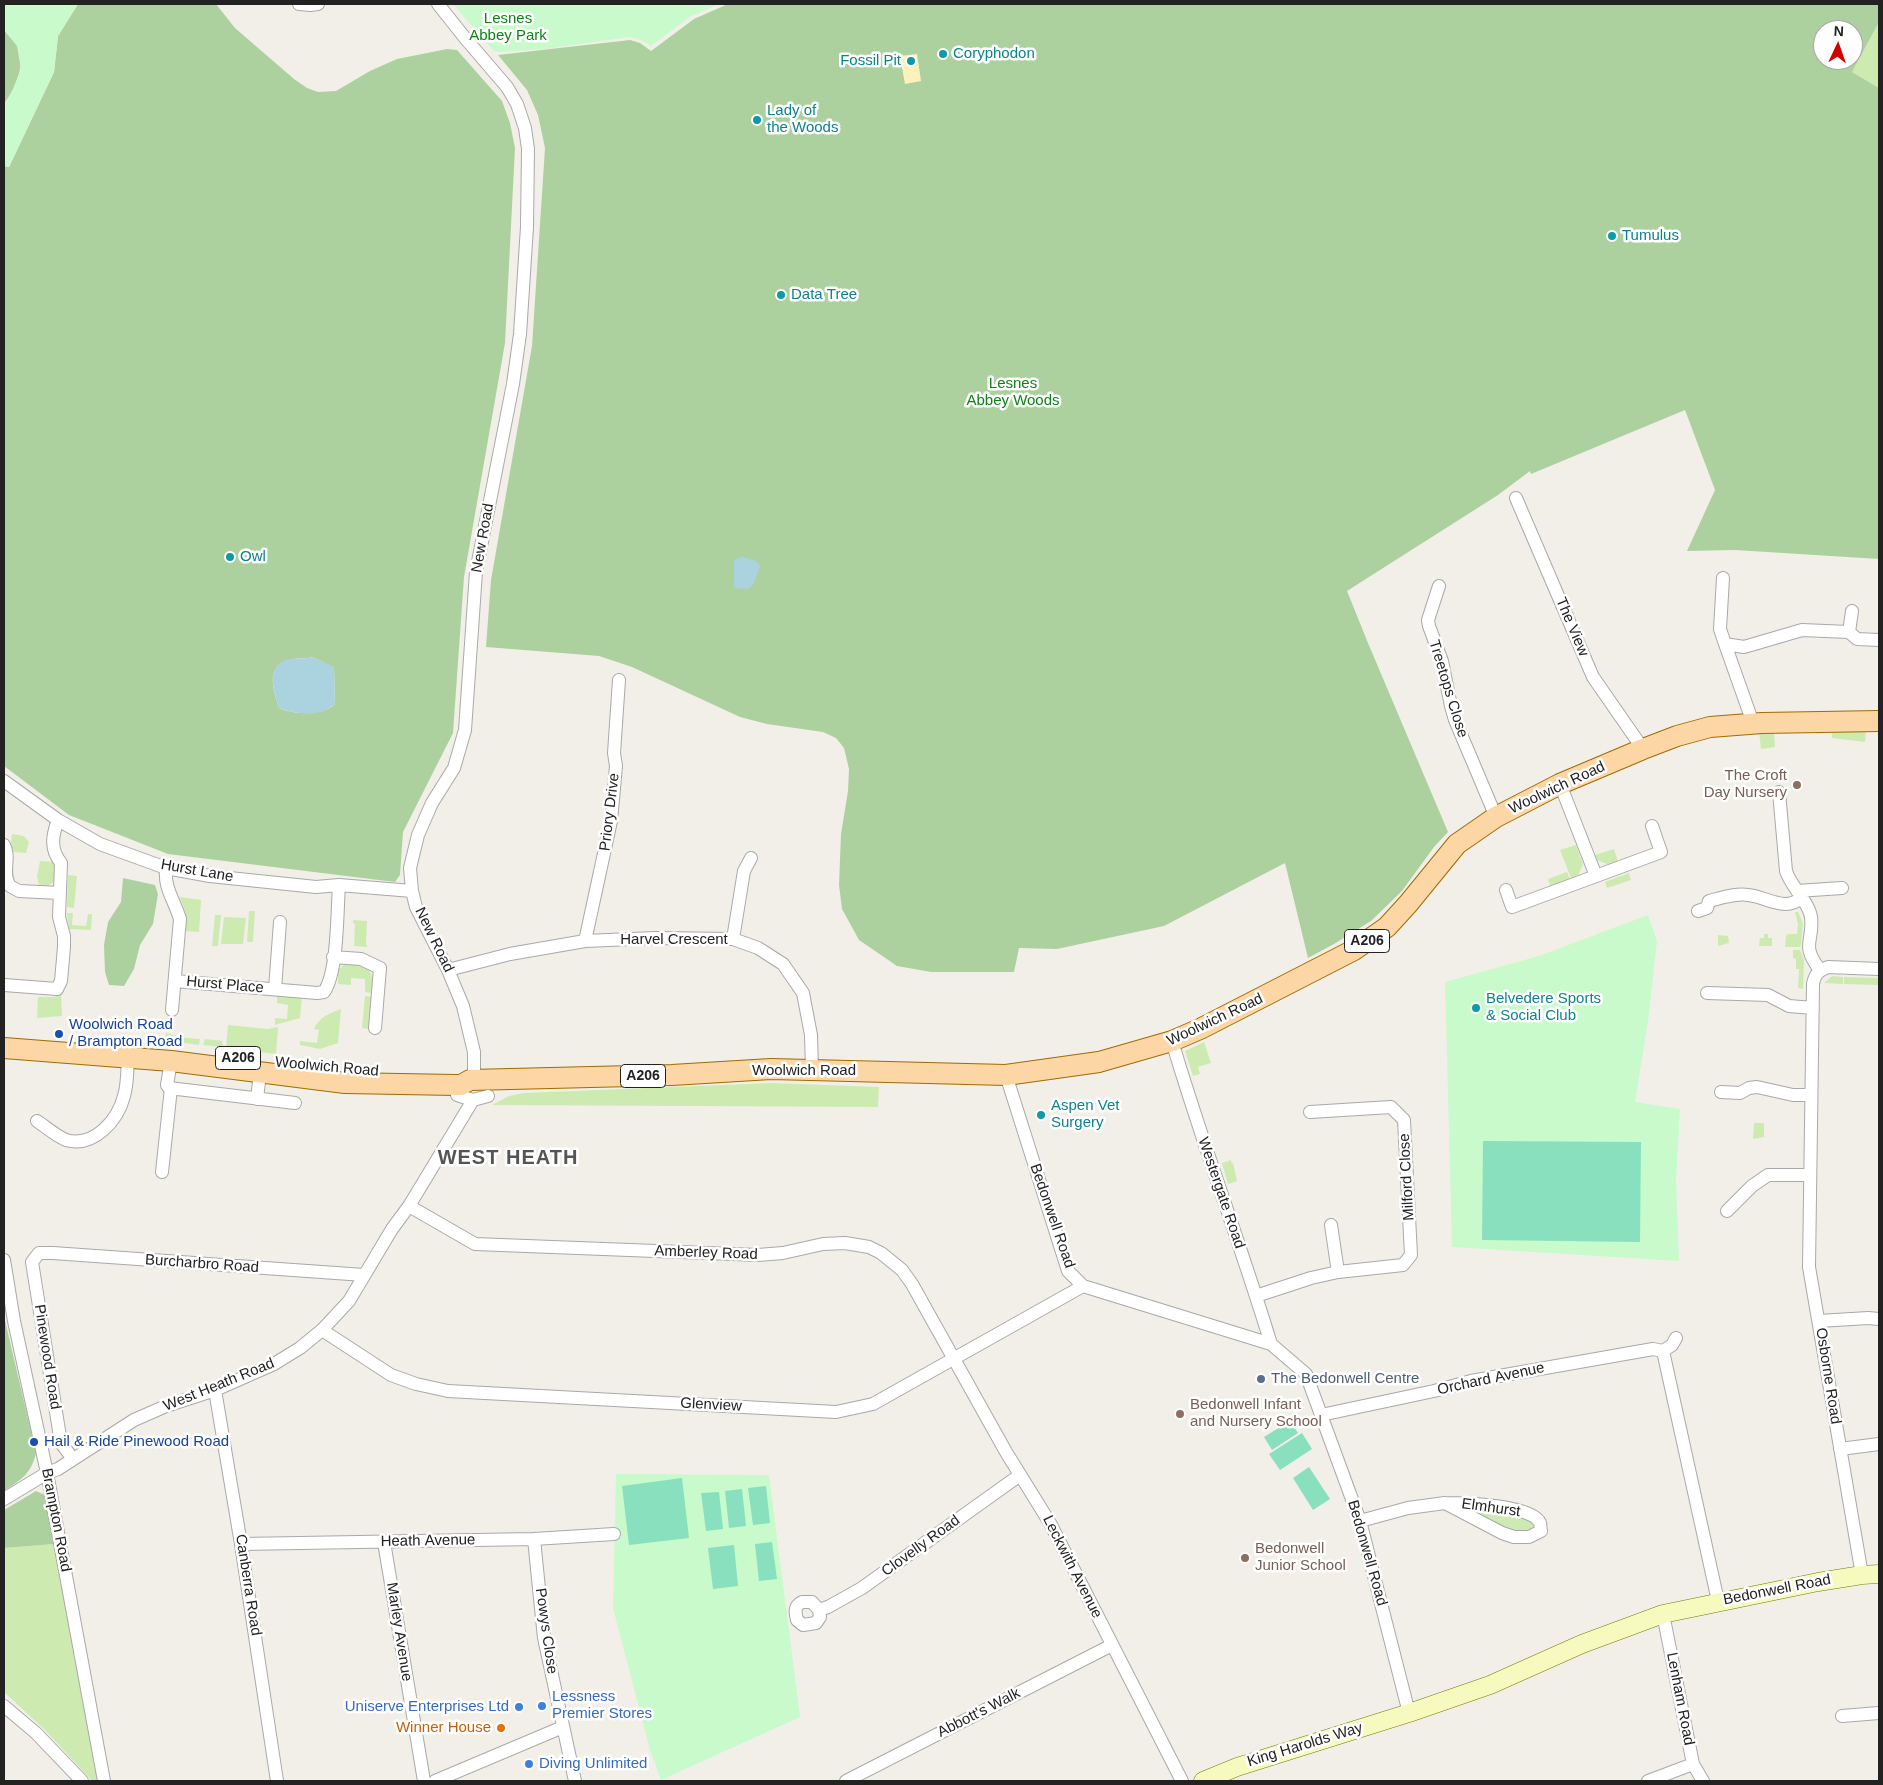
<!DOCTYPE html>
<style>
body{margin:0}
#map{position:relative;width:1883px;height:1785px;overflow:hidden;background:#f2efe9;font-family:Helvetica,sans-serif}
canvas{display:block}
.frame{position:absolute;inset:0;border:5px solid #222;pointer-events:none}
.north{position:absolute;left:1813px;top:20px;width:50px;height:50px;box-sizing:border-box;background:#fff;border:1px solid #a7a7a7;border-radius:50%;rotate:3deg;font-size:14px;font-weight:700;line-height:20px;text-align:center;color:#222}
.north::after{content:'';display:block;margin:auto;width:18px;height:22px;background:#d40000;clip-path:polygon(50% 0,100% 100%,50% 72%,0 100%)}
</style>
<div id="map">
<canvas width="1883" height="1785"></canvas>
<div class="frame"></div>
<div class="north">N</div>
</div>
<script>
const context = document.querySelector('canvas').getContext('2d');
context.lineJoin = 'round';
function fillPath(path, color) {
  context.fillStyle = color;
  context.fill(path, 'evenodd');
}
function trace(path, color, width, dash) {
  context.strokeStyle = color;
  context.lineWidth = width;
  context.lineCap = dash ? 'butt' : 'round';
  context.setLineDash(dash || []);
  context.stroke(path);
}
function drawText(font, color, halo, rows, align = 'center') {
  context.font = font + ' Helvetica,sans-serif';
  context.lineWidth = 5;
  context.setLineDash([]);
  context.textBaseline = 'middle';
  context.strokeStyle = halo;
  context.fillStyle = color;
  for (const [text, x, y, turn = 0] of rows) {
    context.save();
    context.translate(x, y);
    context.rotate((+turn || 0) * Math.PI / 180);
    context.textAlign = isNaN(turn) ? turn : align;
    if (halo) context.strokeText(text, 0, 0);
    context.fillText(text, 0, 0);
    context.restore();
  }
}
const grass = new Path2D(`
 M1879,22V88L1852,72Z
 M1832,727L1866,730L1865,742L1832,738Z
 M1759,731L1774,733L1775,747L1761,749Z
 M12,834L24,836L29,842L26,853L13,852L11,844Z
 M1576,845L1583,864L1578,876L1571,878L1560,850Z
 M1614,849L1618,861L1609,865L1597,860L1595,855Z
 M40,861L55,862L56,880L48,886L39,885L37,877Z
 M1567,872L1570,879L1550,886L1548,879Z
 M1629,873L1631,880L1607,888L1605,882Z
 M68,875L77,876L74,908L67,907Z
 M180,897L201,900L199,932L185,931L186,914Z
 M249,911H255L253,942H247Z
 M1795,912H1798L1803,923L1801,945L1800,947H1785L1786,936L1788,934H1797L1798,924Z
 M67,913H73L72,925L86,926L88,914H92L91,930L69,929Z
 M215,915H221L218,946H212Z
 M224,917L246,918L243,944H221Z
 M353,920L367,921L366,943L367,947L354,946L355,924L353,923Z
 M1764,934H1768V938H1772V946H1759L1760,938H1764Z
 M1718,935L1728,936L1729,943L1718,946Z
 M1793,950H1800L1804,960L1803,989L1798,988L1799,969H1796V959L1793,958Z
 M345,964C369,966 374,968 372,993L365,992V979L351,978V985L338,984V970Z
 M1832,976L1843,977V984L1824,983Z
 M1844,977L1879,978V985L1844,984Z
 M61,994L62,1016L37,1018L38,997H54Z
 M277,994L302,996L300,1018L275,1025V1018L287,1019L288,1005L277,1003Z
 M365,996L372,997L369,1029L362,1028Z
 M341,1009L338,1043L320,1049L300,1045V1041L317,1043L319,1030L314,1029C319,1017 330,1013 341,1009Z
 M228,1025L268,1029L277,1027L278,1028L276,1054L226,1048Z
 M166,1033L186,1038L200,1039L199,1045L165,1040Z
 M205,1039L222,1041L223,1047L203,1045Z
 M1204,1042L1211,1063L1198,1067L1200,1074L1193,1076L1185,1051Z
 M772,1083L879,1087L878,1107L492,1105L509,1096L524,1093Z
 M1754,1123H1764V1137L1753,1139Z
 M1231,1160L1232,1164L1233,1163L1237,1181L1228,1184L1222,1163Z
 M1464,1508L1505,1513L1531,1521L1534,1527L1532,1530L1518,1534Z
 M54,1544L98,1781H92L46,1731L4,1692V1548Z`);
const forest = new Path2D(`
 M78,4H216L235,28L294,79L307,88L318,92L336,91L370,71L397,59L447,49L457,50L502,101L510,123L515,148L505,343L464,577L453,733L403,832L400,875L395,882L168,854L69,815L4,766V166L9,167L54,72L58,36ZM313,657L334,668L335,704C323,716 295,715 279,708C273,689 264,663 293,659C300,658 306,659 313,657Z
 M728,4H1879V22L1852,72L1879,88V559L1735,550L1687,551L1715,490L1685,410L1531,474L1530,471L1498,495L1347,591L1368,643L1448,832L1434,847L1402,891L1371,921L1334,944L1308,958L1285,863L1164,926L1057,949L1019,948L1014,972H931L897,966L859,940L842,909L839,885L841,834L848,791L849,769L844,748L836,738L823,732L767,724L740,717L632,667L599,656L486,647L491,580L532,346L545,148L538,115L527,90L498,55L630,40L640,43L651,51L694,19ZM1823,30H1853V60H1823Z
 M4,30C8,35 14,40 17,45C27,64 15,89 4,104Z
 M123,878L155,885L158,894L153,924L140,945L134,969L124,986L109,985L105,972L104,945L108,922L121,902Z
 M4,1316L36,1453C31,1474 22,1479 4,1491Z
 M36,1491L45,1495L54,1544L4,1548V1510Z`);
const sand = new Path2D(`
 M917,54L921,81L905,84L900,56Z`);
const park = new Path2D(`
 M4,4H78L58,36L54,72L9,167L4,166V104L11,94L21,69L17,46L4,30Z
 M453,4H719L691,16L651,46L641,40L630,37L545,49L499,52L494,51Z
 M1648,915L1657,941L1648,1021L1635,1102L1680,1109L1676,1181L1679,1261L1452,1247L1445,982L1539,956Z
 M616,1474L769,1475L800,1717L661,1780L650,1750L613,1608Z`);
const pitch = new Path2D(`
 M1483,1141L1641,1142L1640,1242L1482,1240Z
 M1290,1421L1298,1433L1272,1450L1264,1437Z
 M1302,1433L1312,1449L1280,1470L1269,1454Z
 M1309,1467L1330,1499L1313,1510L1293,1478Z
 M682,1478L689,1538L629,1545L622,1486Z
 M766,1486L770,1523L753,1525L748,1488Z
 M742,1489L746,1526L729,1528L725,1491Z
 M719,1492L723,1529L706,1531L701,1493Z
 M772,1542L777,1579L759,1581L755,1544Z
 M734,1545L738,1586L713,1589L708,1548Z`);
const water = new Path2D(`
 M742,557L756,561L760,566L754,583L748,589L736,588L734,586V562L735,559Z
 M313,657L330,665L334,668L335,704C321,717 297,715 279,708C274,691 264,664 290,659C298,658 306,659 313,657Z`);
const street = new Path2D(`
 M299,4L311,5L318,4
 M438,4L465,38L507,87L517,104L525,128L528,149L527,227L520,334L513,384L476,572L465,730L454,768L432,803L418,835L410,868L412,891L416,907L448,970L463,1006L474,1052V1080
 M1516,498L1593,677L1643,749
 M1723,578L1720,629L1725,644L1744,647L1802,630L1849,632L1857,639L1879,640
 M1439,586L1428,620L1429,626L1442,661L1451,706L1455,720L1496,817
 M1849,632L1852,611
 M1725,644L1753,723
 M4,781L58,820L100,844L166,868L210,876L316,887L339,885L412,891
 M1779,792L1786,871C1791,887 1809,902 1811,917C1814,942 1800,944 1820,970
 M4,845C11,858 1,874 10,886L19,891L60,893
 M166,868C164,889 174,899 180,919L172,1010
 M1596,876L1661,852L1652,826
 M1506,890L1512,907L1596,876L1560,784
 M1797,891L1842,888
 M1698,911L1707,908L1709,901C1721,898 1736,893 1748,895C1767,897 1785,912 1801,898
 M733,939L744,871L751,858
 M585,941L611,821L616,766L614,753L619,680
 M333,957L361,959L380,968L375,1028
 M448,970L510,954L585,941L655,938L733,939L758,948L783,964L803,993L811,1035L812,1070
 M175,981L317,993L324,992C338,972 337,912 339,885
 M4,985L57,989L61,981L64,947V936L59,917L61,863C50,849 52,836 58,820
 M275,989L280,922
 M1707,993L1768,995L1789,1006L1813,1008
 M1172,1041C1202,1143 1240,1242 1271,1344
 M171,1061L167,1085L169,1088L295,1103
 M1006,1075L1068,1271L1083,1286L1271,1344L1306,1374L1360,1521L1409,1713
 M1721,1092L1740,1093L1749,1088L1757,1087L1793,1095H1811
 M457,1095L473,1100L488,1096
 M257,1099L260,1073
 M37,1121C46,1127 56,1136 66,1140C94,1148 118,1120 124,1096C128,1083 127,1070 128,1057
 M162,1172L171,1088
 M409,1206L475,1244L758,1255L783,1253L823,1244L845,1243L869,1247L881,1253L902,1270L912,1284L1006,1452L1050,1523L1182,1781
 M1727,1211L1752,1186L1768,1175H1809
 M1331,1225L1338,1272
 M4,1260L14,1321L47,1473L104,1781
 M1256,1296L1311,1278L1338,1272L1403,1265L1411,1255L1404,1120L1391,1107L1310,1112
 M1819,1321L1868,1318L1879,1319
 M322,1330L391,1375L416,1384L448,1391L836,1412L873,1404L1083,1286
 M1663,1351L1718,1601
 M215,1390L241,1544L277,1781
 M1321,1415L1434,1391L1471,1381L1653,1349L1663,1351L1672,1345L1676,1338
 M1840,1449L1879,1444
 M73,1459L61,1443L32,1262L39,1253H53L364,1275
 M4,1499L47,1473L58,1469L134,1420L166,1406L215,1390L274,1364L300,1348L322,1330L349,1301L392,1229L409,1206L473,1100
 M1360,1521L1408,1508L1445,1503L1502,1533L1514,1537H1529L1541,1531C1540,1528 1541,1525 1540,1523C1533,1505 1463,1503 1445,1503
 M534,1539L544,1638L575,1781
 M384,1542L424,1781
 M241,1544L534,1539L614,1534
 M1862,1575L1809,1267L1813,984C1815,974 1818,971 1828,967L1879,969
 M819,1610L812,1602H802C794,1606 795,1612 797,1620L803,1625L816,1623L820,1617L819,1610L828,1607L862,1588L1020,1475
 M1663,1614L1693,1764L1703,1781
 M4,1706L36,1733L82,1781
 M1842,1716L1879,1713
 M435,1781L563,1727
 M846,1781L1112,1645
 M1648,1781L1693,1764`);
const secondary = new Path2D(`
 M1203,1781L1237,1767L1409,1713L1490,1685L1582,1644L1663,1614L1818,1582L1862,1575L1879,1574`);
const primary = new Path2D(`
 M4,1048L171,1061L345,1083L456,1085H461L470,1080L672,1075L771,1069L1006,1075L1099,1062L1172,1041L1200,1029L1354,950L1387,927L1408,904L1457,844L1496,817L1560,784L1643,749L1677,736L1710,727L1762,723L1879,721`);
const markers = [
 [943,54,5,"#0f9aa8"],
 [911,61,5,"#0f9aa8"],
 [757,120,5,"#0f9aa8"],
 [1612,236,5,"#0f9aa8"],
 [781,295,5,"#0f9aa8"],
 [230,557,5,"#0f9aa8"],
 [1797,785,5,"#8d6e63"],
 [1476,1008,5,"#0f9aa8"],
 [59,1034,5,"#1a4fb4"],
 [1041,1115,5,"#0f9aa8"],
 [1261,1379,5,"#5c6f8a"],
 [1180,1414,5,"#8d6e63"],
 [34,1442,5,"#1a4fb4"],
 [1245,1558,5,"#8d6e63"],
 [542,1706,5,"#3f7fe0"],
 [519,1707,5,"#3f7fe0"],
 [501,1728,5,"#e8710a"],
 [529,1764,5,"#3f7fe0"]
];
const shields = [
 [1367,941,45],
 [238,1058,45],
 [643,1076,45]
];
const shieldNames = [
 ["A206",1367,941],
 ["A206",238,1058],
 ["A206",643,1076]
];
const parkNames = [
 ["Lesnes",508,19],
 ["Abbey Park",508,36],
 ["Lesnes",1013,384],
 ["Abbey Woods",1013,401]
];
const cultureNames = [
 ["Coryphodon",953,54],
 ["Fossil Pit",901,61,"right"],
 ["Lady of",767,111],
 ["the Woods",767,128],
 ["Tumulus",1622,236],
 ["Data Tree",791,295],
 ["Owl",240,557],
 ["Belvedere Sports",1486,999],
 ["& Social Club",1486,1016],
 ["Aspen Vet",1051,1106],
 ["Surgery",1051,1123]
];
const streetNames = [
 ["New Road",483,538,-80],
 ["The View",1572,627,67],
 ["Treetops Close",1448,689,73],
 ["Woolwich Road",1557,788,-25],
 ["Priory Drive",610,812,-83],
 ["Hurst Lane",197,871,10],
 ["New Road",434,940,64],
 ["Harvel Crescent",674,940],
 ["Hurst Place",225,985,5],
 ["Woolwich Road",1215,1020,-25],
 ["Woolwich Road",327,1067,5],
 ["Woolwich Road",804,1071],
 ["Milford Close",1407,1177,-93],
 ["Westergate Road",1221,1193,71],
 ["Bedonwell Road",1052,1216,71],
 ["Amberley Road",706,1253,2],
 ["Burcharbro Road",202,1264,4],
 ["Pinewood Road",47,1357,81],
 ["Osborne Road",1828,1376,81],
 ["Orchard Avenue",1491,1379,-12],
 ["West Heath Road",219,1385,-22],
 ["Glenview",711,1405,3],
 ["Elmhurst",1491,1508,8],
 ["Brampton Road",56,1520,79],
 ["Heath Avenue",428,1541,-1],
 ["Clovelly Road",921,1546,-36],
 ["Bedonwell Road",1367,1553,74],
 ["Leckwith Avenue",1072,1567,63],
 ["Canberra Road",248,1585,81],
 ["Bedonwell Road",1777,1590,-11],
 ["Powys Close",546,1631,82],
 ["Marley Avenue",399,1632,81],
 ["Lenham Road",1680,1699,79],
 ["Abbott's Walk",979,1713,-27],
 ["King Harolds Way",1305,1745,-17]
];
const educationNames = [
 ["The Croft",1787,776,"right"],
 ["Day Nursery",1787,793,"right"],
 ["Bedonwell Infant",1190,1405],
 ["and Nursery School",1190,1422],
 ["Bedonwell",1255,1549],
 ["Junior School",1255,1566]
];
const transitNames = [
 ["Woolwich Road",69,1025],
 ["/ Brampton Road",69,1042],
 ["Hail & Ride Pinewood Road",44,1442]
];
const serviceNames = [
 ["The Bedonwell Centre",1271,1379]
];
const shopNames = [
 ["Lessness",552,1697],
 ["Premier Stores",552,1714],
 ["Uniserve Enterprises Ltd",509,1707,"right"],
 ["Diving Unlimited",539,1764]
];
const foodNames = [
 ["Winner House",491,1728]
];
const districtNames = [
 ["WEST HEATH",508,1158]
];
fillPath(grass, '#cdebb0');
fillPath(forest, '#add19e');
fillPath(sand, '#fff1ba');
fillPath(park, '#c8facc');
fillPath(pitch, '#88e0be');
fillPath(water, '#aad3df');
trace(street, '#a9a9a9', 14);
trace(secondary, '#707d05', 19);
trace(primary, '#a06b00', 22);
trace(street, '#fff', 12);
trace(secondary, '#f7fabf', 18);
trace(primary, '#fcd6a4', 20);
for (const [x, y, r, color] of markers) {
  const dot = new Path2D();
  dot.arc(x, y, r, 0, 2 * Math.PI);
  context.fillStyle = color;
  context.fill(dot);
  trace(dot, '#fff', 2);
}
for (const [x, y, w] of shields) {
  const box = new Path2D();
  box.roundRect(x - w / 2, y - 11.5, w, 23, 4);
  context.fillStyle = '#fff';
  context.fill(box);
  trace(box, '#222', 1);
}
drawText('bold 14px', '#222', null, shieldNames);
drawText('15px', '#0c8416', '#fff', parkNames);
drawText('15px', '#0d838f', '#fff', cultureNames, 'left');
drawText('15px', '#222', '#fff', streetNames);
drawText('15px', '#785e54', '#fff', educationNames, 'left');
drawText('15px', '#164399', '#fff', transitNames, 'left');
drawText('15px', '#4e5e75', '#fff', serviceNames, 'left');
drawText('15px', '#366cbe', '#fff', shopNames, 'left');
drawText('15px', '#c56008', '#fff', foodNames, 'right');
context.letterSpacing = '1px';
drawText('bold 20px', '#555', '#fff', districtNames);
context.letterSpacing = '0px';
</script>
